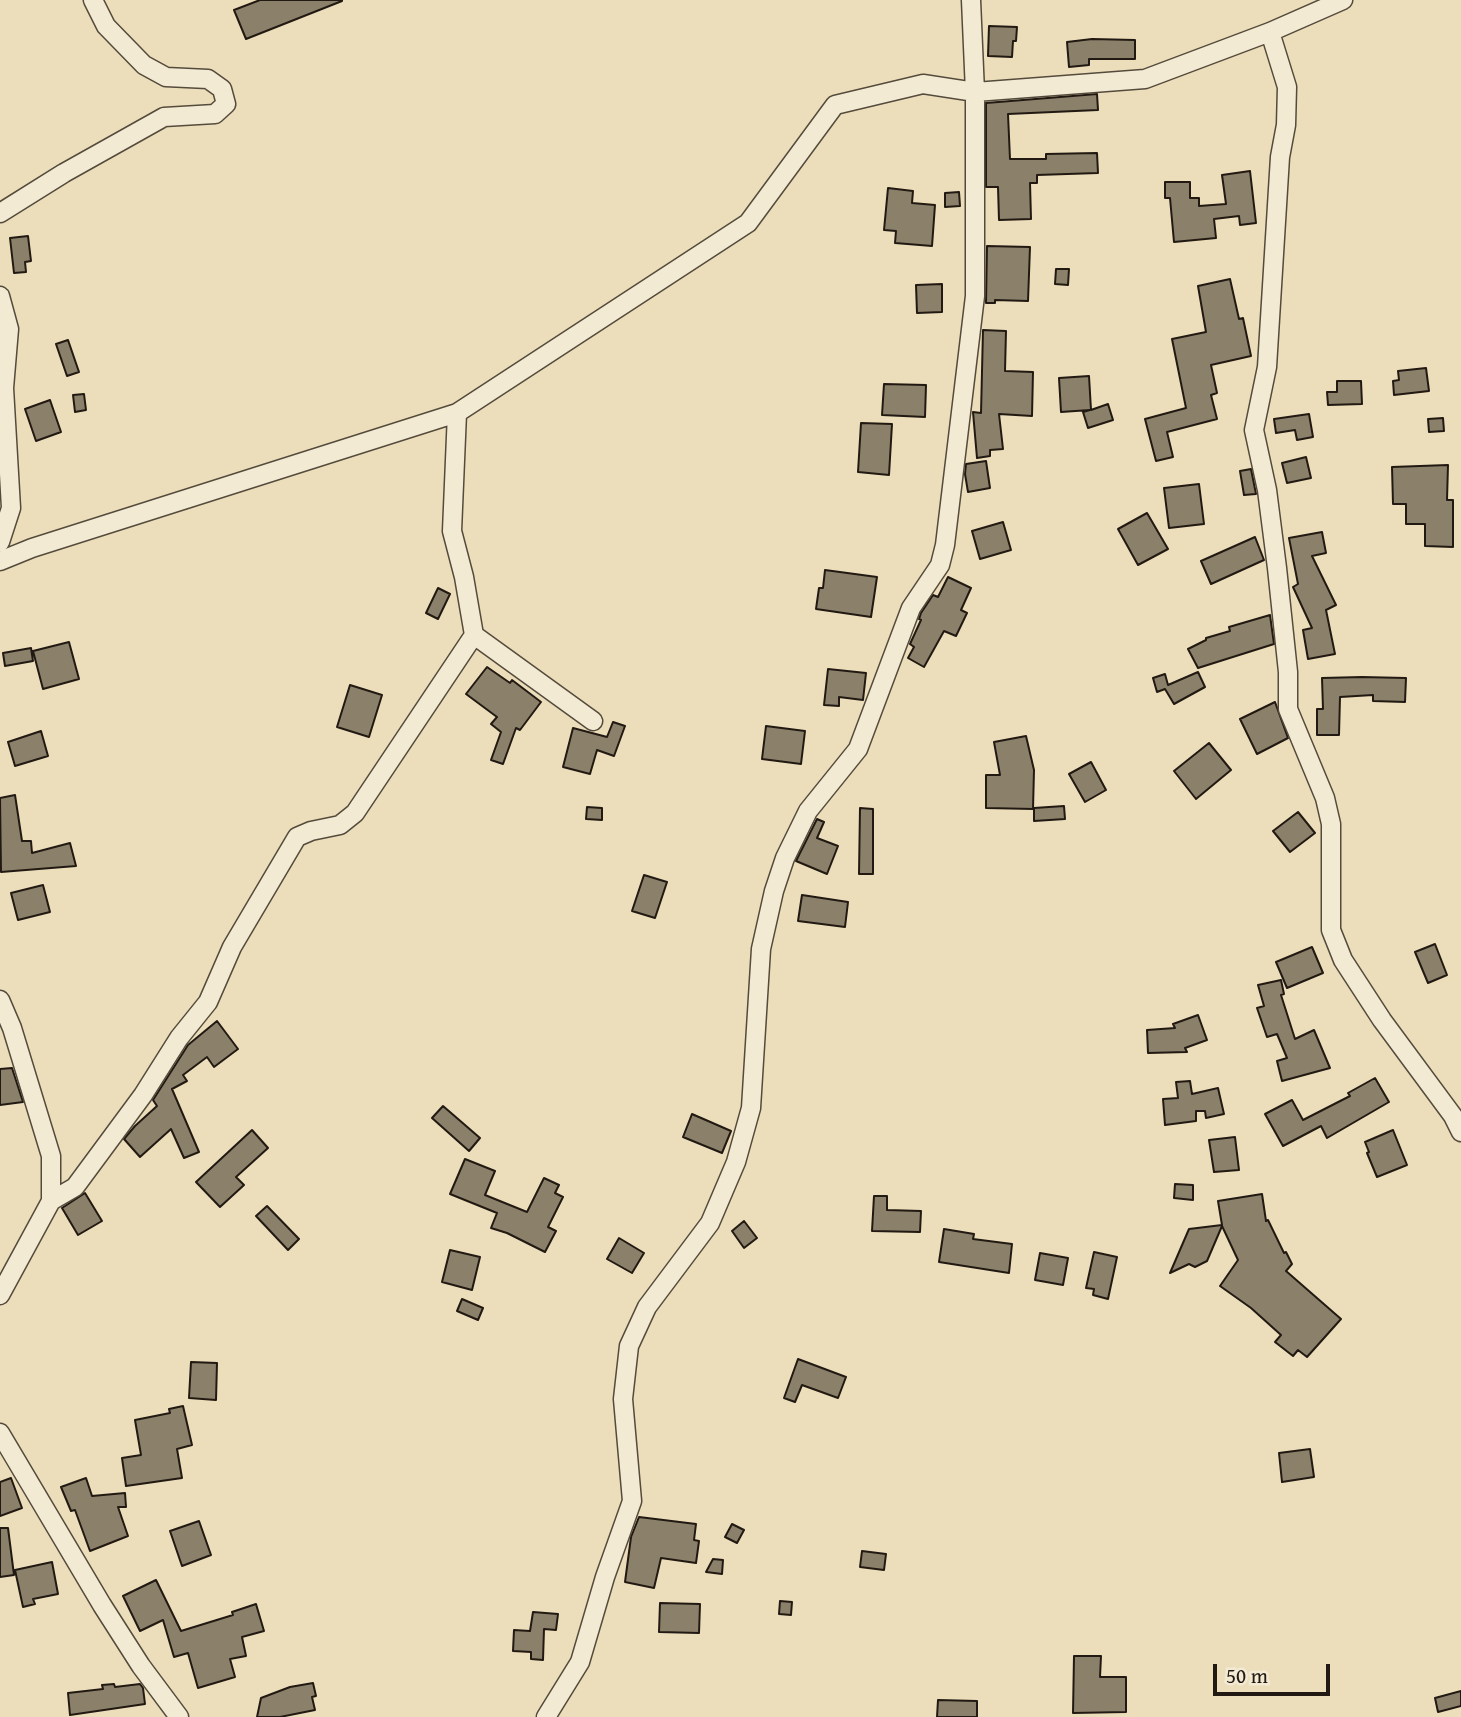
<!DOCTYPE html>
<style>
body{margin:0}
#map{position:relative;width:1461px;height:1717px;overflow:hidden;background:#ecdebb;font-family:"Gentium Book Plus",serif}
canvas{display:block}
.scale{position:absolute;left:1213px;top:1664px;width:117px;height:32px;box-sizing:border-box;border:4px solid #221a12;border-top:0;padding-left:9px;font-size:21px;line-height:24px;white-space:nowrap;color:#221a12;-webkit-text-stroke:5px #f3ead3;paint-order:stroke}
</style>
<div id="map">
<canvas width="1461" height="1717"></canvas>
<div class="scale">50 m</div>
</div>
<script>
const context = document.querySelector('canvas').getContext('2d');
context.lineJoin = 'round';
function fillPath(path, color) {
  context.fillStyle = color;
  context.fill(path, 'evenodd');
}
function trace(path, color, width, dash) {
  context.strokeStyle = color;
  context.lineWidth = width;
  context.lineCap = dash ? 'butt' : 'round';
  context.setLineDash(dash || []);
  context.stroke(path);
}
const building = new Path2D(`
 M260,0H342V1L246,39L234,10Z
 M989,26L1017,27L1016,41H1013L1012,57L988,56Z
 M1092,39L1135,40V59H1089V65L1069,67L1067,42Z
 M1097,94L1098,110L1008,114L1010,159H1046V154L1097,153L1098,173L1037,175V183H1030L1031,219L999,220L998,187H986V103Z
 M1250,171L1256,223L1240,225L1239,216L1214,219L1216,238L1174,242L1170,198H1165V182H1190V198H1199V206L1226,204L1222,175Z
 M888,188L913,191L912,203L935,205L932,246L895,243L896,231L884,230Z
 M959,192L960,206L945,207V193Z
 M28,236L31,261L25,262L26,272L14,273L10,238Z
 M987,246L1030,247L1028,301L995,300V303H986Z
 M1056,269H1069L1068,285L1055,284Z
 M1230,279L1239,319L1243,318L1251,356L1211,365L1217,393L1211,395L1217,419L1167,432L1173,457L1156,461L1145,419L1186,408L1172,339L1206,332L1198,286Z
 M942,284V312L917,313L916,285Z
 M983,330L1006,331L1005,371L1033,372L1032,416L999,414L1003,449L990,450V456L977,458L973,412L981,413Z
 M68,340L79,372L67,376L56,344Z
 M1426,368L1429,391L1394,395L1393,381L1399,380L1398,371Z
 M1089,376L1091,410L1108,404L1113,420L1088,428L1083,412L1090,410L1061,412L1059,378Z
 M1337,381H1361L1362,404L1328,405L1327,392H1337Z
 M884,384L926,385L925,417L882,415Z
 M84,394L86,410L75,412L73,395Z
 M50,400L61,432L36,441L25,409Z
 M1309,414L1313,437L1297,440L1295,430L1276,433L1274,419Z
 M1443,418L1444,431L1429,432L1428,419Z
 M861,423L892,424L889,475L858,472Z
 M1306,457L1311,478L1287,483L1282,463Z
 M986,461L990,488L968,492L965,474L966,464Z
 M1448,465L1447,500H1453V547L1425,546V524H1406V504H1393L1392,467Z
 M1251,469L1256,494L1244,495L1240,471Z
 M1199,484L1204,524L1169,528L1164,488Z
 M1147,513L1168,549L1138,565L1118,529Z
 M1003,522L1011,550L980,559L972,531Z
 M1322,532L1326,553L1312,556L1336,605L1326,610L1335,654L1308,659L1303,630L1312,628L1293,587L1298,584L1289,538Z
 M1255,537L1264,560L1211,584L1201,561Z
 M825,570L877,577L871,617L816,609L819,588H823Z
 M948,577L971,588L961,610L967,613L956,636L944,631L924,667L908,658L914,647L910,644L921,620L919,619L921,613L933,595L938,597Z
 M438,588L450,594L438,619L426,613Z
 M1270,615L1274,644L1198,668L1188,649L1206,640V638L1230,631L1229,627Z
 M69,642L79,679L43,689L33,651Z
 M31,648L33,661L5,666L3,653Z
 M487,667L510,683L512,680L541,702L520,730L516,728L503,764L491,760L501,732L491,724L497,717L466,694Z
 M828,669L866,673L863,700L839,697V706L824,705Z
 M1198,672L1205,687L1174,704L1165,689L1157,692L1153,678L1165,674L1168,685Z
 M1362,677L1406,678L1405,702L1373,701V695L1340,697L1339,735H1317V709H1323L1322,678Z
 M350,685L382,695L369,737L337,727Z
 M1275,702L1288,738L1257,754L1240,719Z
 M613,722L625,726L614,756L597,750L590,774L563,767L573,728L607,737Z
 M766,726L805,731L801,764L762,759Z
 M41,731L48,756L15,766L8,742Z
 M1026,736L1034,770L1033,809L986,808V775H1000L994,742Z
 M1209,743L1231,770L1196,799L1174,771Z
 M1091,762L1106,790L1085,802L1069,774Z
 M15,795L22,841H31L32,853L70,843L76,866L1,872L0,798Z
 M1064,806L1065,819L1034,821V808Z
 M587,807L602,808V820L586,819Z
 M860,808L873,809V874H859Z
 M1298,812L1315,833L1290,852L1273,831Z
 M817,819L824,822L817,838L838,846L827,874L796,861Z
 M644,875L667,882L655,918L632,911Z
 M43,885L50,912L18,920L11,893Z
 M802,895L848,902L845,927L798,921Z
 M1435,944L1447,975L1428,983L1415,952Z
 M1312,947L1323,973L1287,988L1276,962Z
 M1281,980L1284,994L1281,995L1295,1039L1314,1030L1330,1068L1282,1081L1277,1061L1287,1058L1277,1034L1267,1037L1257,1008L1264,1006L1258,985Z
 M1198,1015L1207,1040L1185,1048L1187,1052L1148,1053L1147,1030L1175,1028L1173,1024Z
 M217,1021L238,1049L214,1067L207,1057L183,1075L187,1081L172,1089L199,1152L184,1158L171,1129L140,1157L124,1139L135,1126L157,1106L153,1100L188,1045Z
 M12,1068L23,1102L0,1105V1069Z
 M1375,1078L1389,1102L1327,1138L1321,1126L1283,1146L1265,1114L1292,1100L1303,1120L1350,1096L1348,1093Z
 M1190,1081L1192,1094L1218,1088L1224,1114L1206,1118L1205,1111H1196V1121L1165,1125L1163,1099L1178,1098L1176,1082Z
 M443,1106L480,1138L469,1151L432,1118Z
 M692,1114L731,1131L722,1153L683,1137Z
 M252,1130L268,1148L236,1177L244,1185L220,1207L196,1182Z
 M1393,1130L1407,1165L1377,1177L1367,1153L1369,1152L1365,1142Z
 M1235,1137L1239,1170L1214,1172L1209,1140Z
 M465,1159L495,1171L485,1195L527,1212L544,1178L559,1185L555,1193L563,1197L548,1227L556,1231L545,1252L507,1233L491,1228L497,1213L450,1194Z
 M1175,1184L1193,1185V1200L1174,1198Z
 M85,1193L102,1221L78,1235L62,1208Z
 M1262,1194L1266,1221L1268,1220L1284,1253L1286,1252L1292,1264L1286,1271L1341,1319L1307,1357L1298,1350L1293,1356L1275,1342L1281,1335L1251,1308L1220,1286L1238,1260L1222,1226L1207,1261L1195,1267L1189,1264L1170,1273L1189,1229L1222,1225L1218,1201Z
 M874,1196H887V1210L921,1211L920,1232L872,1231Z
 M267,1206L299,1239L288,1250L256,1216Z
 M744,1221L757,1238L744,1248L732,1231Z
 M944,1229L974,1234L973,1239L1012,1244L1009,1273L939,1262Z
 M619,1238L644,1253L632,1273L607,1259Z
 M450,1250L480,1257L472,1290L442,1282Z
 M1094,1252L1117,1257L1108,1299L1093,1295L1094,1289L1086,1288Z
 M1040,1253L1068,1258L1063,1285L1035,1280Z
 M462,1299L483,1308L478,1320L457,1311Z
 M798,1359L846,1377L838,1398L802,1385L795,1402L784,1398Z
 M191,1362L217,1363L216,1400L189,1398Z
 M183,1406L192,1445L177,1449L182,1478L126,1486L122,1458L141,1455L135,1420L170,1413L169,1409Z
 M1310,1449L1314,1477L1282,1482L1279,1453Z
 M11,1478L22,1508L0,1516V1482Z
 M86,1478L92,1496L125,1493L126,1507H118L128,1536L90,1551L75,1510L71,1511L61,1487Z
 M639,1517L696,1524L694,1540L699,1541L696,1563L661,1558L654,1588L625,1582L631,1537Z
 M199,1521L211,1555L182,1566L170,1531Z
 M732,1524L744,1530L737,1543L725,1537Z
 M0,1528H8L14,1575L0,1577Z
 M862,1551L886,1554L884,1570L860,1567Z
 M713,1559L723,1560L722,1574L706,1572Z
 M52,1562L58,1594L33,1599L35,1604L23,1607L15,1570Z
 M156,1580L181,1631L233,1615L232,1612L256,1604L264,1631L242,1637L246,1656L230,1659L235,1677L198,1688L188,1653L174,1657L163,1620L140,1631L123,1596Z
 M780,1601L792,1602L791,1615L779,1614Z
 M660,1603L700,1604L699,1633L659,1632Z
 M533,1612L558,1614L556,1630L544,1629L543,1660L531,1659V1652L513,1651L514,1630L530,1631Z
 M1074,1656H1101L1100,1677H1126V1712L1073,1713Z
 M313,1683L316,1696L312,1697L315,1710L280,1717H257L261,1698L290,1687Z
 M114,1684L115,1687L140,1684L143,1688L145,1704L70,1715L68,1693L103,1689L102,1685Z
 M1461,1691V1706L1438,1712L1435,1698Z
 M938,1700L977,1701V1717H937Z`);
const street = new Path2D(`
 M1270,32L1287,87L1286,125L1280,157L1267,367L1254,430L1267,490L1277,568L1288,672V709L1325,798L1331,824V930L1343,960L1382,1020L1453,1116L1461,1132
 M0,213L64,173L164,117L215,114L226,104L222,89L208,79L166,77L144,65L106,26L93,0
 M0,296L9,329L4,388L11,508L0,542
 M457,413L452,531L464,577L474,635L593,721
 M0,561L32,548L457,413L748,223L835,105L923,84L975,92L971,0
 M0,1000L12,1028L51,1156V1201L0,1295
 M51,1201L75,1187L143,1095L179,1038L208,1002L232,947L297,837L311,831L340,825L355,813L474,635
 M0,1433L102,1605L141,1666L179,1717
 M546,1717L580,1662L605,1577L632,1501L623,1399L629,1346L647,1307L710,1223L736,1162L751,1108L761,949L774,891L785,858L808,811L858,749L911,608L940,565L945,545L975,296V92L1145,79L1270,32L1343,0`);
fillPath(building, '#8b806a');
trace(building, '#221a12', 2);
trace(street, '#544b3c', 21);
trace(street, '#f3ead3', 18);
</script>
